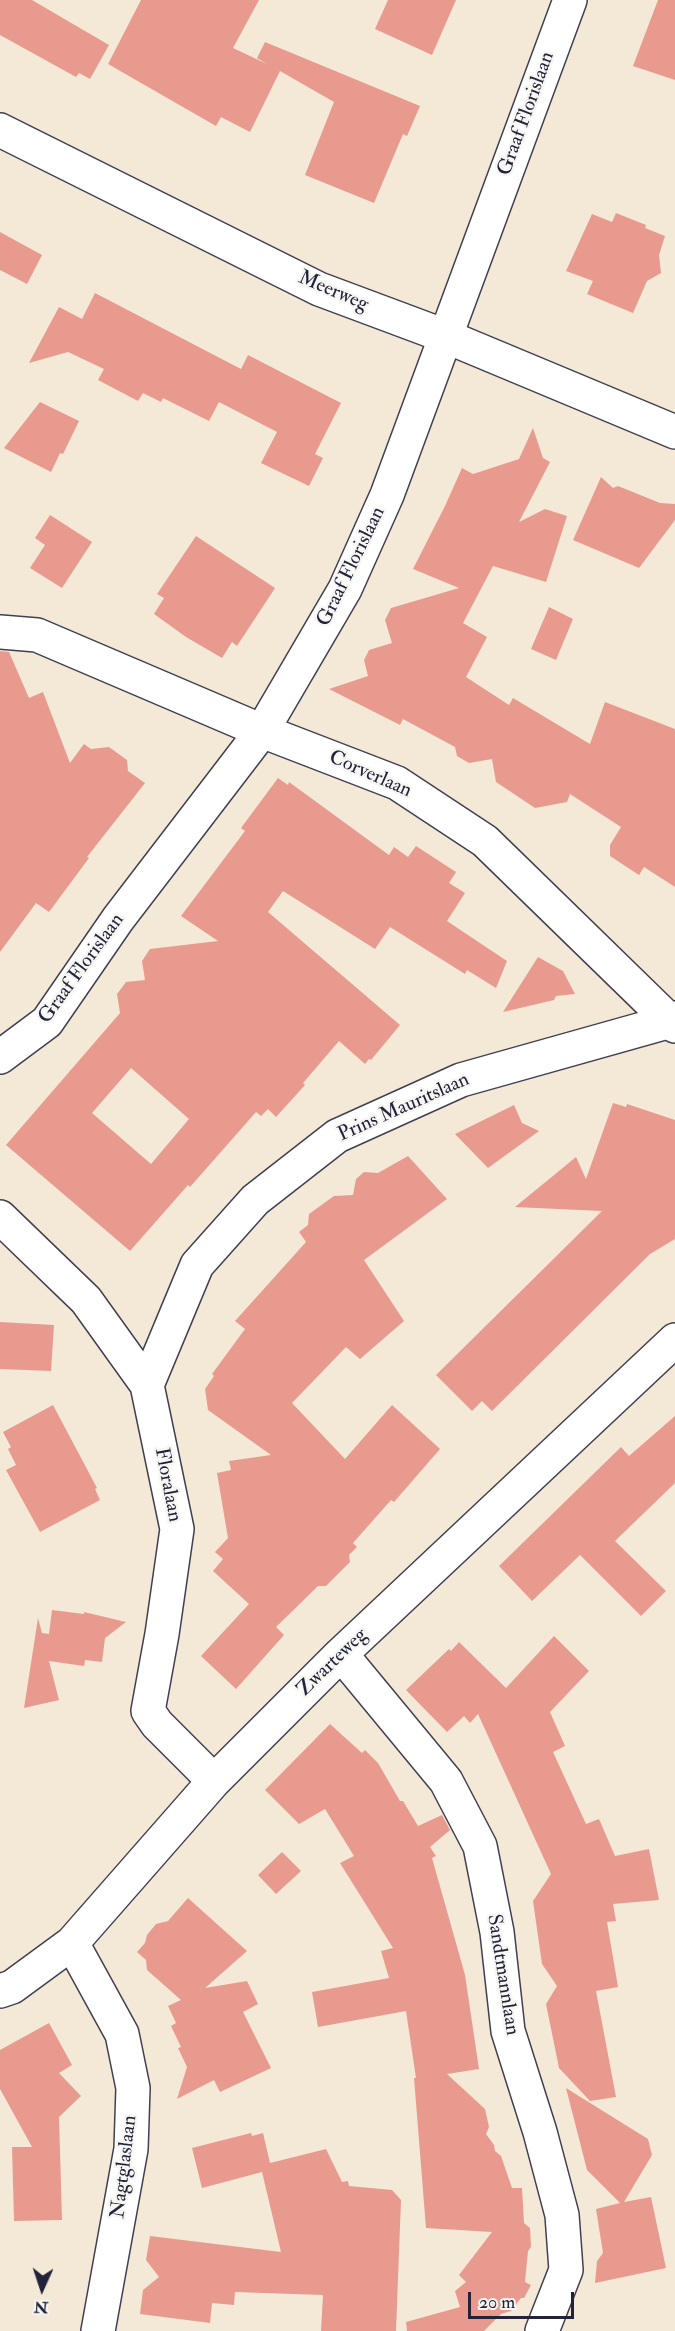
<!DOCTYPE html>
<style>
body{margin:0}
#map{position:relative;width:675px;height:2331px;overflow:hidden;background:#f3e9d6;font-family:"IM FELL Double Pica",serif}
canvas{display:block}
.north{position:absolute;left:12px;top:2259px;width:60px;height:60px;-webkit-text-stroke:4px #f6f6f2;paint-order:stroke;rotate:183deg;font-size:16px;font-weight:700;line-height:24px;text-align:center;color:#22223b}
.north::after{content:'';display:block;margin:auto;width:21px;height:27px;background:#22223b;clip-path:polygon(50% 0,100% 100%,50% 72%,0 100%)}
.scale{position:absolute;left:468px;top:2292px;width:106px;height:27px;box-sizing:border-box;border:3px solid #22223b;border-top:0;padding-left:8px;font-size:18px;line-height:21px;white-space:nowrap;color:#22223b;-webkit-text-stroke:4px #f6f6f2;paint-order:stroke}
</style>
<div id="map">
<canvas width="675" height="2331"></canvas>
<div class="north">N</div>
<div class="scale">20 m</div>
</div>
<script>
const context = document.querySelector('canvas').getContext('2d');
context.lineJoin = 'round';
function fillPath(path, color) {
  context.fillStyle = color;
  context.fill(path, 'evenodd');
}
function trace(path, color, width, dash) {
  context.strokeStyle = color;
  context.lineWidth = width;
  context.lineCap = dash ? 'butt' : 'round';
  context.setLineDash(dash || []);
  context.stroke(path);
}
function drawText(font, color, halo, rows, align = 'center') {
  context.font = font + ' "IM FELL Double Pica",serif';
  context.lineWidth = 5;
  context.setLineDash([]);
  context.textBaseline = 'middle';
  context.strokeStyle = halo;
  context.fillStyle = color;
  for (const [text, x, y, turn = 0] of rows) {
    context.save();
    context.translate(x, y);
    context.rotate((+turn || 0) * Math.PI / 180);
    context.textAlign = isNaN(turn) ? turn : align;
    if (halo) context.strokeText(text, 0, 0);
    context.fillText(text, 0, 0);
    context.restore();
  }
}
const building = new Path2D(`
 M0,0H32L109,45L90,79L79,73L76,77L0,35Z
 M141,0H259L233,48L267,64L257,58L265,42L420,106L407,136L403,134L374,203L305,175L334,102L280,71L250,132L221,117L216,126L108,64Z
 M388,0H456L432,55L375,29Z
 M658,0H675V80L633,66Z
 M616,213L646,225L645,228L665,236L659,255L661,273L647,281L633,313L587,294L593,281L566,271L592,214L612,222Z
 M0,232L42,255L27,284L0,270Z
 M95,293L241,369L248,355L341,403L315,454L323,458L309,486L261,463L277,432L219,402L209,421L163,398L161,402L143,393L138,401L98,380L104,369L68,352L29,363L59,307L82,319Z
 M40,402L79,421L63,454L60,453L51,472L4,448Z
 M533,428L543,458L550,462L519,522L545,509L567,516L546,582L493,566L463,623L487,637L466,677L509,705L513,698L590,744L605,702L675,729V887L644,867L639,875L610,856V845L621,827L570,794L567,802L535,808L496,782L492,759L469,763L457,756L455,747L403,719L400,725L329,689L368,676L364,660L369,650L392,643L385,620L391,608L459,588L413,569L445,506L462,468L473,474L519,459Z
 M601,477L613,488L618,486L660,503L675,504V520L639,568L573,540Z
 M50,515L92,542L62,588L30,568L45,545L35,538Z
 M196,536L275,588L237,646L232,642L222,658L186,637L154,614L164,598L157,594Z
 M549,607L573,619L556,660L531,649Z
 M0,651L9,652L29,698L43,692L70,763L84,744L91,749L109,747L127,760L128,771L145,783L87,857L89,858L49,912L36,903L0,952Z
 M278,778L288,785L289,782L389,855L394,847L408,857L416,846L456,872L449,883L465,893L447,921L507,961L496,988L467,970L465,974L390,927L375,949L283,891L268,912L400,1025L371,1060L369,1059L365,1064L339,1041L303,1083L305,1085L276,1117L268,1109L261,1116L256,1112L190,1187L188,1185L130,1251L6,1145L120,1013L117,994L126,982L145,980L142,961L150,949L218,941L181,916L245,831L241,828ZM131,1068L189,1119L151,1164L92,1113Z
 M538,957L563,971L575,994L556,996L554,1000L503,1012Z
 M613,1103L626,1107L627,1104L675,1120V1239L650,1254L492,1411L482,1401L472,1411L436,1375L602,1211L515,1207L576,1157L586,1179Z
 M514,1105L522,1123L539,1131L488,1168L455,1134Z
 M408,1156L447,1199L364,1260L404,1321L360,1359L346,1347L292,1403L345,1459L392,1405L440,1449L394,1502L391,1500L353,1543L357,1547L349,1555L350,1562L326,1586H318L276,1627L284,1635L236,1689L201,1656L249,1604L213,1571L223,1559L215,1552L228,1538L217,1473L231,1470L229,1461L271,1455L208,1410L205,1389L214,1376L212,1374L245,1329L235,1321L306,1242L299,1232L308,1225L309,1214L334,1196L353,1195L356,1179L364,1172L378,1173Z
 M0,1322L54,1325L51,1371L0,1369Z
 M53,1405L97,1488L95,1489L100,1500L40,1532L6,1470L16,1465L8,1449L11,1447L3,1432Z
 M675,1416V1483L615,1541L666,1591L641,1616L580,1555L532,1601L499,1566L621,1447L629,1456Z
 M52,1610L84,1614V1612L126,1622L105,1638L102,1662L85,1660L84,1666L49,1661L59,1700L24,1708L38,1618L42,1633L49,1634Z
 M554,1636L589,1671L550,1712L565,1746L553,1752L586,1824L599,1819L615,1856L649,1849L659,1900L613,1904L616,1921L607,1922L618,1987L596,1991L616,2097L590,2101L559,2068L546,2004L557,1986L542,1964L533,1901L551,1874L478,1714L470,1723L464,1716L447,1732L406,1690L449,1649L451,1651L459,1642L506,1688Z
 M330,1724L362,1753L365,1750L378,1763L400,1801H403L418,1826L442,1815L450,1830L430,1847L436,1856L432,1858L465,1975L479,2069L447,2074L485,2109L489,2127L486,2134L494,2145L495,2151L501,2156L512,2188H522L524,2223L530,2228L531,2247L528,2251L525,2282L531,2285L524,2298H521L511,2311L501,2314L484,2331H407L406,2322L460,2307L455,2291L466,2282L459,2275L492,2232L426,2228L414,2078H416L406,2011L318,2027L312,1992L389,1978L381,1951L393,1948L340,1863L354,1856L325,1809L299,1824L265,1790Z
 M282,1852L301,1871L276,1894L258,1875Z
 M188,1898L247,1951L205,1988L247,1981L258,2004L243,2012L271,2068L220,2092L214,2080L177,2099L187,2067L178,2048L181,2047L171,2026L176,2023L168,2006L181,2000L147,1970L146,1960L137,1952L145,1943L147,1935L156,1924L168,1921Z
 M49,2023L72,2065L59,2073L81,2096L59,2117L62,2220L14,2221L12,2147H32L0,2089V2050Z
 M566,2088L648,2139L652,2155L624,2202L651,2197L666,2268L595,2283L597,2261L603,2253L596,2209L620,2203L587,2170Z
 M251,2133L252,2136L263,2133L270,2163L326,2149L342,2182L348,2181L349,2186L392,2190L401,2200L396,2331H321L323,2295L235,2292L234,2305L212,2303L210,2323L140,2314L143,2290L159,2277L146,2260L150,2236L281,2252L262,2172L202,2188L192,2148Z`);
const street = new Path2D(`
 M0,130L319,289L445,336L675,432
 M0,632L37,635L262,731L397,783L485,841L675,1026
 M0,1057L47,1022L118,919L262,731L345,589L387,495L570,0
 M0,1217L86,1300L147,1385L177,1529L162,1634L148,1711L157,1724L214,1781
 M147,1385L197,1265L255,1200L337,1136L461,1080L671,1021L675,1018
 M341,1654L446,1781L480,1846L497,1932L508,2031L540,2132L562,2215L566,2270L542,2331
 M72,1943L122,2034L133,2088L131,2149L98,2331
 M0,1991L12,1987L72,1943L214,1781L341,1654L675,1340`);
const streetNames = [
 ["Graaf Florislaan",527,114,-70],
 ["Meerweg",333,292,23],
 ["Graaf Florislaan",352,567,-64],
 ["Corverlaan",370,775,24],
 ["Graaf Florislaan",82,969,-54],
 ["Prins Mauritslaan",404,1108,-24],
 ["Floralaan",167,1485,79],
 ["Zwarteweg",333,1663,-44],
 ["Sandtmannlaan",502,1975,81],
 ["Nagtglaslaan",125,2167,-83]
];
fillPath(building, '#e99a8f');
trace(street, '#414052', 36);
trace(street, '#fff', 33);
drawText('20px', '#22223b', '#f6f6f2', streetNames);
</script>
